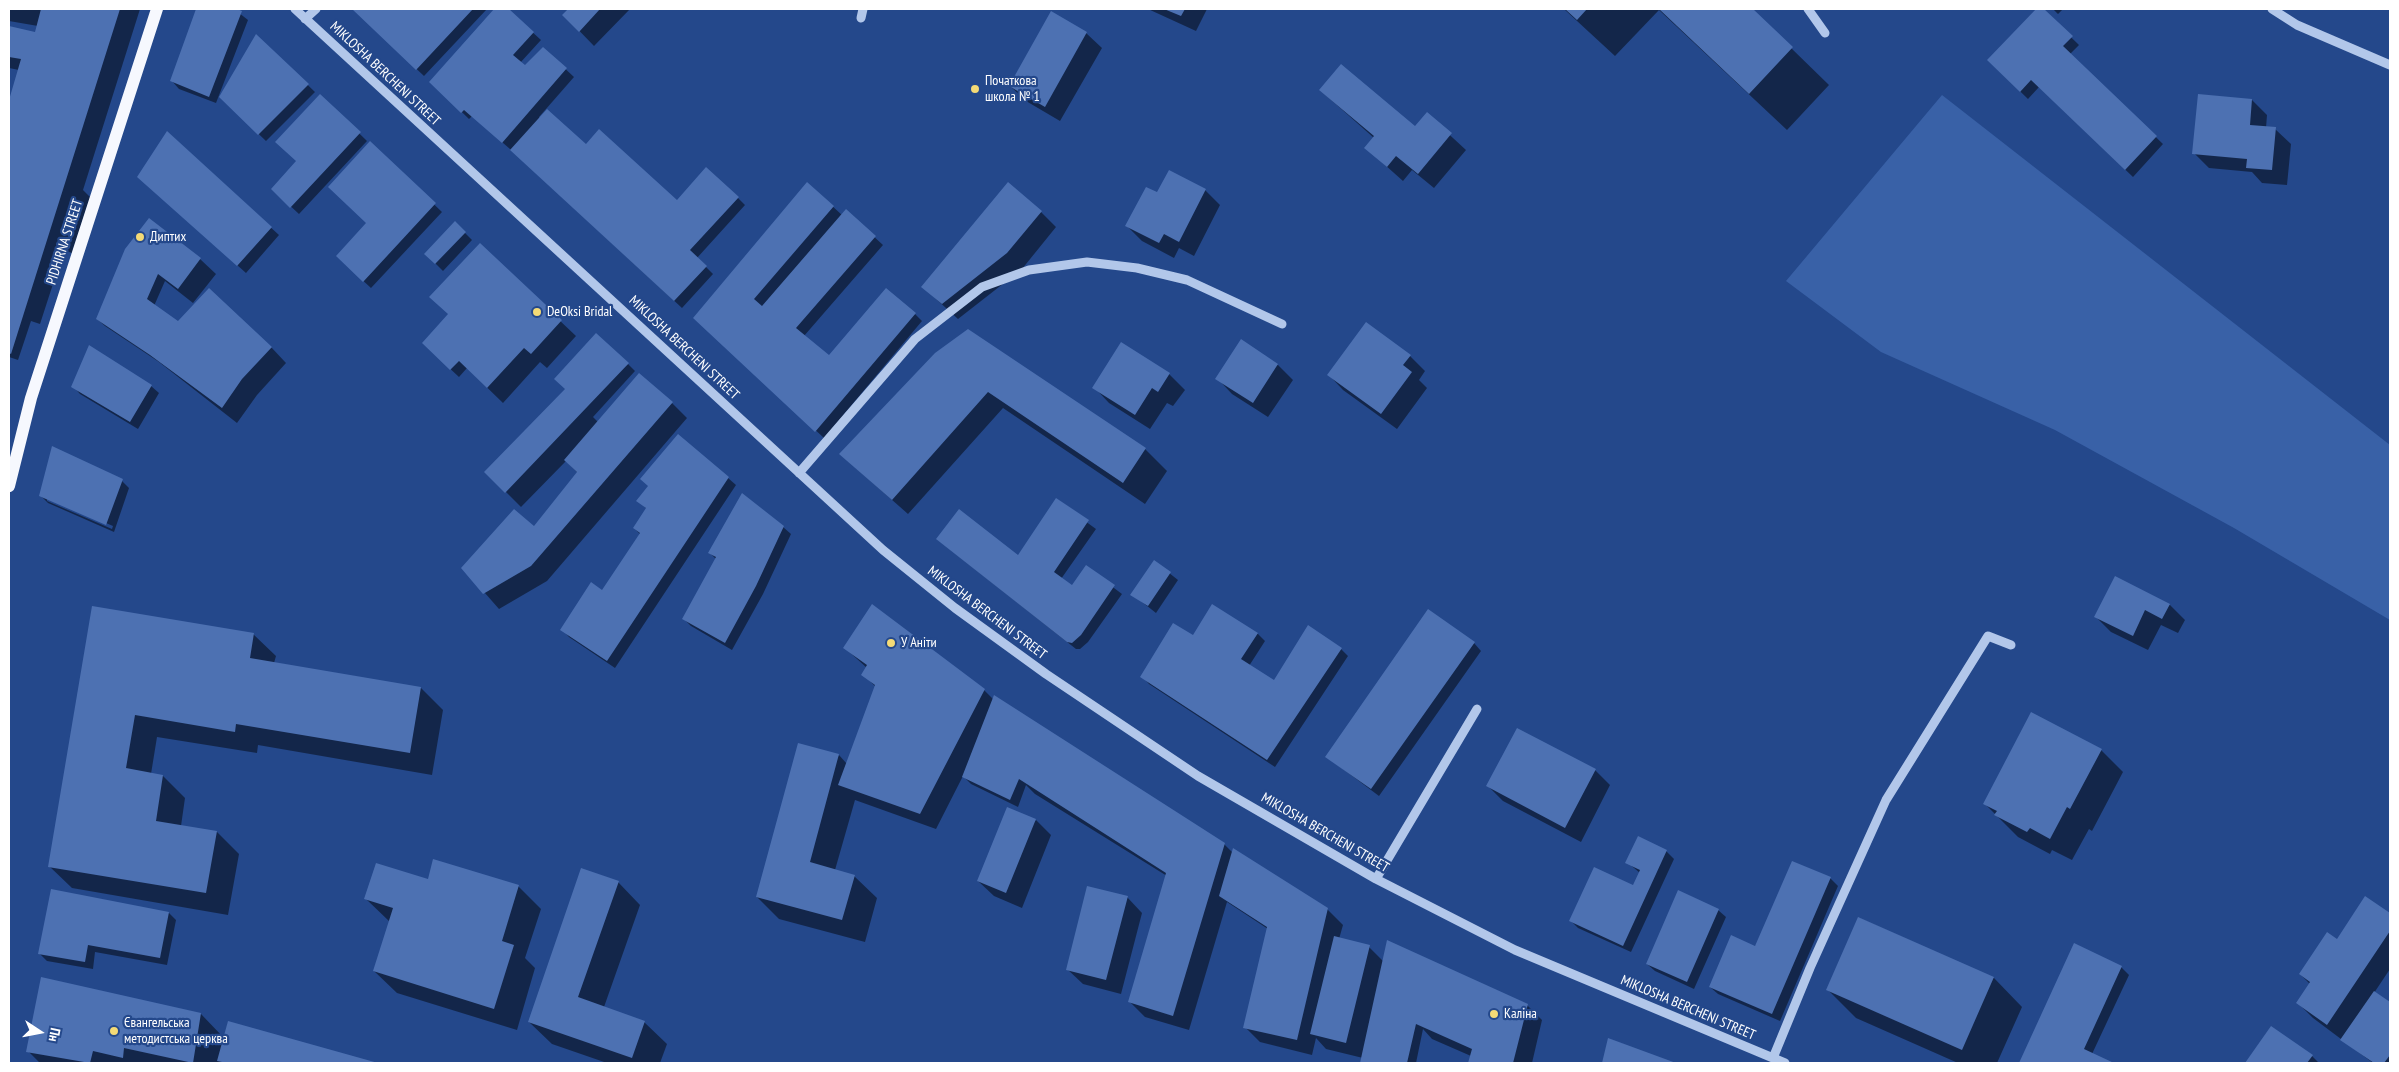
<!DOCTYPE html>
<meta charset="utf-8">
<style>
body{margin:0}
#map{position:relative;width:2399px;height:1072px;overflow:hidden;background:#24488b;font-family:"PT Sans Narrow",sans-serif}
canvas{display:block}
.frame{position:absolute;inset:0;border:10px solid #fff;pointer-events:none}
.north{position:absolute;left:15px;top:1007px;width:50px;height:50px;-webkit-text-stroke:4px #24488b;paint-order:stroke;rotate:101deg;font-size:14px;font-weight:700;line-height:20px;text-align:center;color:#fff}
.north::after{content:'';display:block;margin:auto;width:18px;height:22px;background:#fff;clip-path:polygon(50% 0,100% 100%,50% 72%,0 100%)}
</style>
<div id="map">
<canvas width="2399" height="1072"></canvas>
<div class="frame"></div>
<div class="north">Пн</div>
</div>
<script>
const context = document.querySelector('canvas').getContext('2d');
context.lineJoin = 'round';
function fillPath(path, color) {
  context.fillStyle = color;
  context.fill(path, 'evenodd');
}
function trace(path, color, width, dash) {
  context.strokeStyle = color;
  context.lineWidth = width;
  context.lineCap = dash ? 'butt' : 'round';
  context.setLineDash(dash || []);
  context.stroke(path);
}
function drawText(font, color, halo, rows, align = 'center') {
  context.font = font + ' "PT Sans Narrow",sans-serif';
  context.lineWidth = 4.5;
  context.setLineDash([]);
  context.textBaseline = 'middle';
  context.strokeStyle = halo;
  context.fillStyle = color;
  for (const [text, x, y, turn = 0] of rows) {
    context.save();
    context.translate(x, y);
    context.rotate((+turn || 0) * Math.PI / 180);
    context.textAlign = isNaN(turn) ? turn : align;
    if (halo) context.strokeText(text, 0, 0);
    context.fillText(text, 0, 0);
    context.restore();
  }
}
const green = new Path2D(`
 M1942,95L2390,445V620L2234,528L2055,430L1881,352L1786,281Z`);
const shadow = new Path2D(`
 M9,9H140L83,190L90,197L72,253L64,250L40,324L31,321L18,360L9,357V104L19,70L9,68V27L36,34L38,26L9,21Z
 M198,9H234L248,20L216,103L179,89L172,81Z
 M353,9H487L424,76Z
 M496,9H507L541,40L520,63L525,67L543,48L574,77L539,117L540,118L677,201L738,198L745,205L697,258L713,274L682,308L510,149L472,116L469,119L431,82Z
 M570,9H630L594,46L564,15Z
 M1148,9H1207L1196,31Z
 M1564,9H1751L1829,85L1787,130L1659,10L1615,56Z
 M2037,9H2042L2079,45L2070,54L2163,144L2133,177L2039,87L2028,99L1988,60Z
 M2053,9H2063L2058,14Z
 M1052,13L1086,33L1102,48L1060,121L1026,101L1010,86Z
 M257,36L315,92L266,141L220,97Z
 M1320,90L1415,128L1427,114L1466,150L1434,188L1412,170L1403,181L1366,148L1374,138Z
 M320,95L367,141L299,214L272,189L297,162Z
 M2252,100L2267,115L2266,128L2275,129L2291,144L2287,185L2262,183L2252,172L2209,168L2194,153Z
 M167,133L279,235L246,273L146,184Z
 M370,143L442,212L371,288L345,264L368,224Z
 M808,184L842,215L846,211L883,245L804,336L829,357L915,314L922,321L824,438L702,325Z
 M1205,190L1220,205L1194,256L1179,248L1174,258L1142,241L1127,226L1158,194Z
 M1041,212L1056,227L1022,269L958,319L923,287Z
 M455,223L472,240L443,271L426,254Z
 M480,245L576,336L547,368L540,362L503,403L467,368L459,377L431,351L450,315Z
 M126,250L200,259L216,274L193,303L165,281L154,306L178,323L271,347L286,363L257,395L237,423L159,362L105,326L97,319Z
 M1121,343L1169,374L1185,390L1173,406L1167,403L1150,429L1109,403L1094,387Z
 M935,354L1145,449L1167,471L1145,504L1003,408L908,514L840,454Z
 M1410,356L1425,371L1419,380L1427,388L1397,429L1343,390L1328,374Z
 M628,364L635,371L593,417L598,422L672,403L687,418L547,581L499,609L463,568L534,527L578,473L566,461L521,507L486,472Z
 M1278,365L1293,380L1268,417L1232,394L1217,378Z
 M73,386H151L159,393L138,429L80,394Z
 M728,478L736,485L615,668L569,637L562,629L602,592L640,534L634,528L647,509L638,500Z
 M122,481L129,488L114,532L48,503L40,495ZM47,498L113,526L112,529L47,501Z
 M1056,500L1096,529L1061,579L1072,587L1086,567L1122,594L1088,642L1080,649H1076L937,539L1018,556Z
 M783,527L791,534L763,594L732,650L691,626L684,619L716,559L710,553Z
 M1154,561L1178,580L1156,613L1132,594Z
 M2170,605L2185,620L2178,633L2161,625L2148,650L2111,632L2096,617Z
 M1213,606L1258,634L1265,641L1249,666L1275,682L1341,649L1348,656L1275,767L1149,684L1142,676L1194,637Z
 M93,607L253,634L276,656L274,663L421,688L443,710L432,775L258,745L257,753L157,737L151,774L163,776L185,798L181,826L217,832L239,854L228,915L72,888L49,866Z
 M1474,643L1481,651L1379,796L1327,757Z
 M845,648L984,690L994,700L1224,844L1233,853L1327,909L1343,925L1339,939L1369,947L1383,961L1527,1005L1542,1020L1532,1063H1470L1471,1056L1432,1039L1423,1029L1416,1063H1361L1363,1058L1326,1049L1316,1038L1312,1055L1260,1042L1245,1027L1268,929L1227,902L1189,1030L1145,1017L1130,1002L1167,876L1035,794L1026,785L1018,807L971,784L963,776L936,829L855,800L835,870L854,876L877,898L865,942L779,919L757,897L839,755L847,764L876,687L863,674L867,668Z
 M2101,750L2123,772L2092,831L2089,829L2072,860L2052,850L2050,854L2018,837L1984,803Z
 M1595,770L1610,785L1581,842L1503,801L1488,786Z
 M1036,820L1051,835L1022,908L994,896L978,881Z
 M1666,851L1674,859L1631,952L1578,928L1570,920L1634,887L1640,873L1627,862Z
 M1830,878L1838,886L1780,1021L1718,994L1710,987Z
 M428,880L518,886L541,909L525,958L535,968L517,1030L397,993L374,971L390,922L366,899Z
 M618,882L640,905L604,1007L644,1022L667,1044L660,1063H607L552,1044L529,1022Z
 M1127,897L1142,913L1121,994L1083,984L1067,969Z
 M2366,898L2390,914V969L2374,993L2390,1004V1063H2373L2313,1018L2298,1003L2310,984L2300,974L2337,940Z
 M1718,910L1726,917L1694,989L1655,971L1647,964Z
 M169,913L176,920L167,965L95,952L93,969L47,961L40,954Z
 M1859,918L1994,978L2022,1007L1997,1063H1958L1856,1018L1827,989Z
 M2074,945L2121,967L2129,975L2092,1054L2111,1063H2020Z
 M201,1014L224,1038L228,1023L375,1063H40L28,1051Z
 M2271,1027L2312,1056L2319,1063H2246Z
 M1609,1039L1673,1063H1603Z`);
const building = new Path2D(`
 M41,9H120L11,354L9,353V100L21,59L9,57V26L35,32Z
 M196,9H237L242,11L209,97L170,81Z
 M352,9H473L416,70Z
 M494,9H509L534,32L513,55L525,65L543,47L567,68L502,143L464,110L461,113L429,82Z
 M568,9H600L579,32L562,15Z
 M1164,9H1185L1181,16Z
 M1565,9H1587L1577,20Z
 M1659,9H1753L1793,47L1749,94Z
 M2036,9H2044L2073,36L2063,46L2157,136L2125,170L2031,80L2020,92L1987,60Z
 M1051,11L1087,32L1045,107L1009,86Z
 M256,34L309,84L258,135L219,97Z
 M1341,64L1415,126L1427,112L1452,133L1418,174L1396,156L1387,167L1364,148L1374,136L1319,90Z
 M320,94L361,132L290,208L271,189L296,161L275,142Z
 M2198,94L2252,99L2250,125L2276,127L2272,170L2246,168L2247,159L2192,154Z
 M547,109L586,144L599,129L677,200L706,167L739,197L690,250L707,266L674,301L510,150Z
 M167,131L272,227L237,266L137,177Z
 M370,141L436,203L363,282L336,256L366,223L328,187Z
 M1169,170L1206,189L1179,242L1164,234L1159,243L1125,226L1146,187L1157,192Z
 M807,182L834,206L754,299L762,306L846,209L876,236L796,328L829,355L886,288L916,313L815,432L693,318Z
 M1008,182L1042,211L1007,253L942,304L921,287Z
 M149,218L201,258L178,289L158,274L147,299L178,321L209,288L272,347L242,379L222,408L150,355L96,319L125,249Z
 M455,221L466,232L435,264L424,254Z
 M480,243L562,320L531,354L524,348L487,388L459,361L450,370L422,343L448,314L429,297Z
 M1366,322L1411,355L1403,365L1412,372L1381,414L1327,375Z
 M968,329L1146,448L1123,483L988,392L892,500L839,454L935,353Z
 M596,333L629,363L505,493L484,472L565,389L554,379Z
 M1241,339L1278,364L1253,403L1215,379Z
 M1121,342L1170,373L1158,392L1152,388L1135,415L1092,388Z
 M89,345L152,385L130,422L71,387Z
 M639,373L673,402L531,566L483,594L461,568L514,509L534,526L577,472L564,460Z
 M678,434L729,477L607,661L560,630L591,582L602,590L640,533L633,528L646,508L636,501L648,486L640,479Z
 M52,446L123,479L106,525L39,496Z
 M742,493L784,526L756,586L725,643L682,619L716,557L708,553Z
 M1056,498L1089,520L1054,572L1072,585L1086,565L1115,585L1081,635L1072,643L1067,642L936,539L959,509L1018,555Z
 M1154,560L1171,572L1148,606L1130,595Z
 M2115,576L2170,604L2162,619L2145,610L2133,636L2094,617Z
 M872,604L985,689L920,814L838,785L875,685L861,675L867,665L843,648Z
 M1212,604L1258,633L1241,659L1274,680L1308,625L1342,648L1267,760L1140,677L1173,623L1193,635Z
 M92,606L254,633L250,658L421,687L410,753L236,724L235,732L135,715L126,768L163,775L156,821L217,831L206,893L48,867Z
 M1428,609L1475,642L1371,789L1325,757Z
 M994,695L1225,843L1173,1016L1128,1002L1166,873L1019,779L1010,800L962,777Z
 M2031,712L2102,749L2070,809L2067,807L2050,839L2030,828L2027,832L1994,815L1997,811L1983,804Z
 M1517,728L1596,769L1565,828L1486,786Z
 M798,743L839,754L810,862L855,875L842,920L756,897Z
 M1007,807L1036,819L1006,893L977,881Z
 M1638,836L1667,850L1623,946L1569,921L1594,867L1633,885L1640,870L1625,863Z
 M1233,848L1328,908L1297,1040L1243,1028L1267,927L1219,896Z
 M433,859L519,885L502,941L514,945L494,1009L373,971L393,908L364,899L376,863L428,879Z
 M1792,861L1831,877L1772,1014L1709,987L1731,935L1755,946Z
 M581,868L619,881L578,997L645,1021L632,1058L528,1022Z
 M1087,886L1128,896L1106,980L1066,970Z
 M51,889L169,912L160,958L88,945L85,962L38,954Z
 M1678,890L1719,909L1687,982L1646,964Z
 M2365,896L2390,913V931L2327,1025L2296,1003L2310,982L2299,974L2327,932L2337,939Z
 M1858,917L1994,977L1962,1050L1826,990Z
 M1334,936L1370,945L1346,1043L1310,1034Z
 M1387,940L1528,1004L1513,1063H1468L1472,1049L1416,1024L1407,1063H1360Z
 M2074,943L2122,966L2084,1049L2114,1063H2019Z
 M41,977L201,1013L193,1063L124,1048L123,1058L93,1051L90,1063L26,1052Z
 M2374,991L2390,1002V1055L2384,1063H2374L2340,1040Z
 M228,1021L378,1063H227L217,1061Z
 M2271,1026L2313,1055L2307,1063H2245Z
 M1608,1038L1676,1063H1602Z`);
const minor = new Path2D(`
 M295,9L883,550L955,608L1046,674L1198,776L1376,879L1515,950L1785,1063
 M1808,9L1825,33
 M2272,9L2297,25L2390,65
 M861,18L863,9
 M305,19L316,9
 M799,473L915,339L982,287L1029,270L1087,262L1137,268L1187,280L1282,324
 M1376,879L1477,709
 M1773,1058L1810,968L1886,800L1988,636L2011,645`);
const major = new Path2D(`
 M9,486L31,398L157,9`);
const markers = [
 [975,89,5,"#f4da76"],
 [140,237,5,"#f4da76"],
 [537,312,5,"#f4da76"],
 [891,643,5,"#f4da76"],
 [1494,1014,5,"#f4da76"],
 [114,1031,5,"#f4da76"]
];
const streetNames = [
 ["MIKLOSHA BERCHENI STREET",385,74,43],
 ["PIDHIRNA STREET",65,242,-72],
 ["MIKLOSHA BERCHENI STREET",684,348,43],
 ["MIKLOSHA BERCHENI STREET",987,613,37],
 ["MIKLOSHA BERCHENI STREET",1325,833,30],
 ["MIKLOSHA BERCHENI STREET",1688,1008,23]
];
const poiNames = [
 ["Початкова",985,81],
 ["школа № 1",985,97],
 ["Диптих",150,237],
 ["DeOksi Bridal",547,312],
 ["У Аніти",901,643],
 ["Калiна",1504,1014],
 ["Євангельська",124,1023],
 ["методистська церква",124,1039]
];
fillPath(green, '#3961a7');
fillPath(shadow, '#0007');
fillPath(building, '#4d71b2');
trace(minor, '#b2c7ea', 9);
trace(major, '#f6f8fe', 12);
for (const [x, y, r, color] of markers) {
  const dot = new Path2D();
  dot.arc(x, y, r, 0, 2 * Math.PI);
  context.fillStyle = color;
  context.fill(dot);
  trace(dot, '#24488b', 2);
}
drawText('14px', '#fff', '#24488b', streetNames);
drawText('14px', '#fff', '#24488b', poiNames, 'left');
</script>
